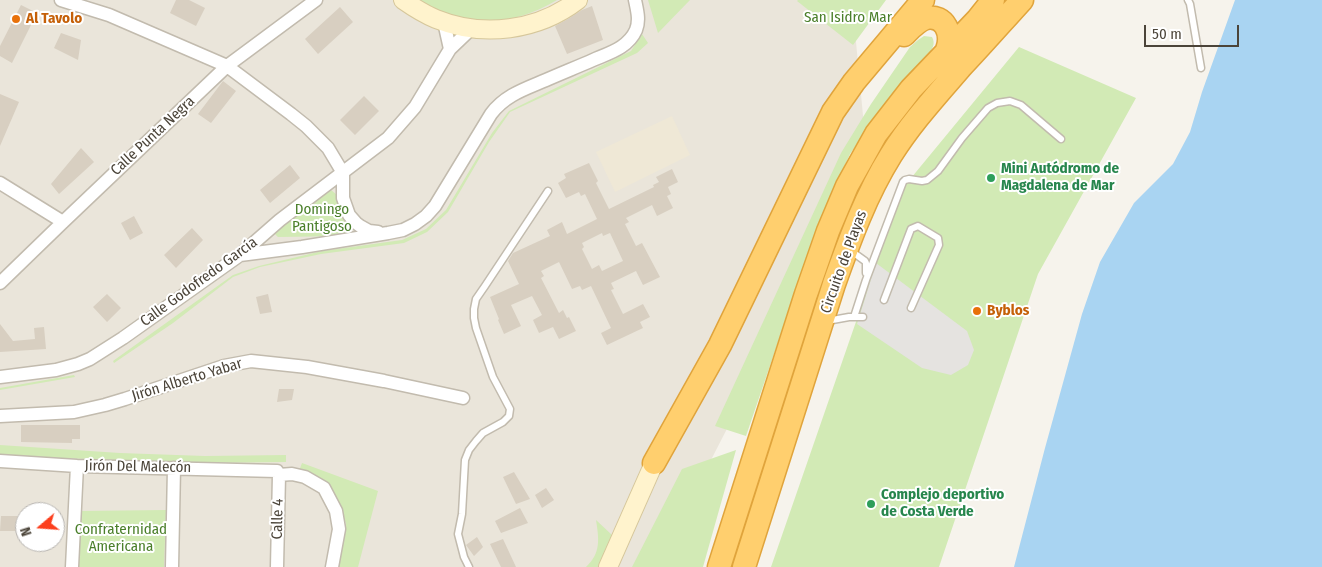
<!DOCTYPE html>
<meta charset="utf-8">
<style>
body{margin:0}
#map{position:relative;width:1322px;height:567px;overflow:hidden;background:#f6f3ec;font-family:"Fira Sans Condensed",sans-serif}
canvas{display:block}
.north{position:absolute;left:15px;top:502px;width:50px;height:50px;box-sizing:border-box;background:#fff;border:1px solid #b7b4b0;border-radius:50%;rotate:252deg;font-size:14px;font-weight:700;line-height:20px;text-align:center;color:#4b4439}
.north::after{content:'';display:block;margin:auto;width:18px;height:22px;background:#fc3f1d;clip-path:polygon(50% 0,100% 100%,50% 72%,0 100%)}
.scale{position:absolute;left:1144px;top:25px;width:95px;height:22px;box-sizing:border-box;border:2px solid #4b4439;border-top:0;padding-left:6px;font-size:15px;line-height:18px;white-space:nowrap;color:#4b4439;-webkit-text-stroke:4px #fff;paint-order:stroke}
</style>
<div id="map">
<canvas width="1322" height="567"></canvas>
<div class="north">N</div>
<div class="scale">50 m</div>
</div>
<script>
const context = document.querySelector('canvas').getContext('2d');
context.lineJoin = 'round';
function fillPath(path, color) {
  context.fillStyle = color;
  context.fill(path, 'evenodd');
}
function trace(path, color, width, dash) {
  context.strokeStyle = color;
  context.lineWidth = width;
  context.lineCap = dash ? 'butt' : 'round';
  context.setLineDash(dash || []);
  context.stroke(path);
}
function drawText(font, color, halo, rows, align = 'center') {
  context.font = font + ' "Fira Sans Condensed",sans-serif';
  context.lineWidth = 4;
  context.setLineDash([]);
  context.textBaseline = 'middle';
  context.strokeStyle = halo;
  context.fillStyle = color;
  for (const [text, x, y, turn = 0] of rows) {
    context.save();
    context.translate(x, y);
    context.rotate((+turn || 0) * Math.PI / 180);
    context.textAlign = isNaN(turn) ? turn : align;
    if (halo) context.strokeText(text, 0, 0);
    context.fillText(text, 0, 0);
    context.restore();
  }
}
const residential = new Path2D(`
 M0,0H852L864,126L837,172L750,384L656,567H0ZM25,512H55V542H25Z`);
const education = new Path2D(`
 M672,116L690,155L615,192L596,152Z`);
const green = new Path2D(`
 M418,0H557C525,19 493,26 457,17C451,16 443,15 438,12C431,9 425,4 418,0Z
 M648,0H690L658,33Z
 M798,0H886L853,45L797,1Z
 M642,34L648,43L637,53L510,112L489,142L448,212L427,232L404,243L321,254L260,267L233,277L173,323L114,363L113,361L233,275L259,266L322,251L402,240L426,229L446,210L492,133L509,111L631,51Z
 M924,36L932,37C936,44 932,49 928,55L891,96L850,154L819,222L746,436L715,426L841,153L871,104L910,47L918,40Z
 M1019,47L1136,98L1038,274L939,567H771L902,189Z
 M331,190L337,195L342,216L351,229L348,236L278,237L275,234L276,231Z
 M74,375L75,377L0,390V388Z
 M0,445L120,453L205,456L286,455V462L206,463L0,456Z
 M736,450L703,567H632L682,469Z
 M302,463L378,491L358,567H337L346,523L325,484L299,471Z
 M166,510L164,567H78V511Z
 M596,520L612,535L598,567H586C601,553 599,539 596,520Z`);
const parking = new Path2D(`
 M876,263L967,331L974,350L968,365L951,375L922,368L857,324Z`);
const water = new Path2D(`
 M1235,0H1322V567H1014L1045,448L1082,314L1100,262L1134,203L1173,164L1190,132L1202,92Z`);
const building = new Path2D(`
 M176,0H189L205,8L196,26L170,13Z
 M21,5L37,13L12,63L0,56V46Z
 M592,6L603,40L567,54L555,26L568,19L582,10Z
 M340,7L353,22L318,54L305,39Z
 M61,33L81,40L78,60L54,48Z
 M223,81L236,91L211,123L198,114Z
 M0,94L19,102L0,146Z
 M364,96L379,111L355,135L340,120Z
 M81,148L94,162L59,194L51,184Z
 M589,163L598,181L596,183L609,209L654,187L653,185L659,182L656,177L672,169L678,182L668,187L671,194L667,196L673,208L657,216L652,205L626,218L629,222L625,224L636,246L642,243L660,277L643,285L636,271L611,283L614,289L611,290L623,314L643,304L650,317L640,322L643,328L607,345L601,333L611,328L591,286L582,290L580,286L572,289L559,262L541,271L544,276L541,278L559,313L563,310L567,318L569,317L576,331L559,339L553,327L539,333L533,320L542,315L532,296L511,305L521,326L504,334L498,320L499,319L490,297L519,284L508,261L513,253L550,236L547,230L562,222L567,234L597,219L585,194L581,196L579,192L566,198L558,183L566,178L564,174ZM602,233L603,236L610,233L623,261L602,271L599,265L592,269L582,249L584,247L582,243Z
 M290,165L300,178L270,203L260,190Z
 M134,216L143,233L130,240L121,223Z
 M192,228L203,240L176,268L164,255Z
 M107,294L121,308L107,322L93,307Z
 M268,294L272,312L260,314L256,297Z
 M0,324L13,341L35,339L34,328L44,327L46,349L0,352Z
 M279,389H294L292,400L277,402Z
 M21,425H80V439H72V443L21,442Z
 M514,472L530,499L516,504L503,477Z
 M546,488L554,500L542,508L535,495Z
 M520,508L528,523L501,533L495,521Z
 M1,516H19L18,531H0Z
 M477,537L483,547L474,556L466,545Z
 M503,539L516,567H501L490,544Z`);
const lane = new Path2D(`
 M1188,0L1190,4L1201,68
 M851,251L865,261L866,263V273
 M884,300L911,229L918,226L938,238L939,245L911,308
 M854,317L866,280L903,182L905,180L909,179L922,181L927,180L938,171L962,138L988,108L997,103L1010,101L1021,105L1061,139
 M827,321L849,317H863
 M469,567L464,557L458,534L462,514L465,460L469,450L476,441L483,433L503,422L509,416L510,409L493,377L476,328L474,318V309L476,299L485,286L548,191`);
const street = new Path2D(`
 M61,0L109,15L227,66L291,114L306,126L328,148L343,173V198L349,215L356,223L360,226L369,231L378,232
 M444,22L450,49
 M0,183L63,222
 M240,255L302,247L388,233L403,230L415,224L426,216L435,206L491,114C505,95 525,89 546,80C562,73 577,67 593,60C609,53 628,48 636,30C640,20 637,10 635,0
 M0,283L63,222L227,66L316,0
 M0,377L56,370L78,364L90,359L123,338L240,255L280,220L388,138L415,107L450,49L472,28
 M0,416L74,412L105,405L125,399L224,366L251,361L307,367L384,381L463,398
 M0,461L77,466L277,471L279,475L277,567
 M279,475L292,474L305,477L324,488L336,511L339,529L332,567
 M72,567L77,466
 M172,567L174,468`);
const secondary = new Path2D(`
 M403,0C413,7 424,14 436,19C483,38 538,31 578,0
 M608,567L654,463`);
const highway = new Path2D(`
 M904,35C910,29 917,21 926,18C945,14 953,34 947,50
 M654,463L720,345L833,112L854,82L923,0
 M719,567L806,294L828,231L847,186L876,134L911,89L977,20L993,0
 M744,567L834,284C850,239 866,195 891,155C911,123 936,96 960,68C981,46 1001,23 1022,0`);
const markers = [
 [16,19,5,"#e8710a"],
 [991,178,5,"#2e9e5b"],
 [977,311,5,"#e8710a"],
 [871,504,5,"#2e9e5b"]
];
const parkNames = [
 ["San Isidro Mar",848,18],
 ["Domingo",322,210],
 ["Pantigoso",322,227],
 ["Confraternidad",121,530],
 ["Americana",121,547]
];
const foodNames = [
 ["Al Tavolo",26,19],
 ["Byblos",987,311]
];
const streetNames = [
 ["Calle Punta Negra",153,136,-43],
 ["Circuito de Playas",844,262,-70],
 ["Calle Godofredo García",199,282,-36],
 ["Jirón Alberto Yabar",187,380,-17],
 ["Jirón Del Malecón",138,467,1],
 ["Calle 4",278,519,-89]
];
const leisureNames = [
 ["Mini Autódromo de",1001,169],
 ["Magdalena de Mar",1001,186],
 ["Complejo deportivo",881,495],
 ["de Costa Verde",881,512]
];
fillPath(residential, '#eae5da');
fillPath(education, '#efe8d6');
fillPath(green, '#d2eab5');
fillPath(parking, '#e5e3e0');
fillPath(water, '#a9d4f2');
fillPath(building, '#d8cfc1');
trace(lane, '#c2bbae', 9);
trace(street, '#c2bbae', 15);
trace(secondary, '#d6c79b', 20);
trace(highway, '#e0a43c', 25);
trace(lane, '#fff', 6);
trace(street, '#fff', 12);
trace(secondary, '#fff3cd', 18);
trace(highway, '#ffcf6e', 22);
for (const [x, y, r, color] of markers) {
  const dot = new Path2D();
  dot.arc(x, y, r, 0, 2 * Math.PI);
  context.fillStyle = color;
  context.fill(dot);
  trace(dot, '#fff', 2);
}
drawText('15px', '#4a7f2a', '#fff', parkNames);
drawText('bold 15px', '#c56008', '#fff', foodNames, 'left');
drawText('15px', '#4b4439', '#fff', streetNames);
drawText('bold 15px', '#27864d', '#fff', leisureNames, 'left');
</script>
